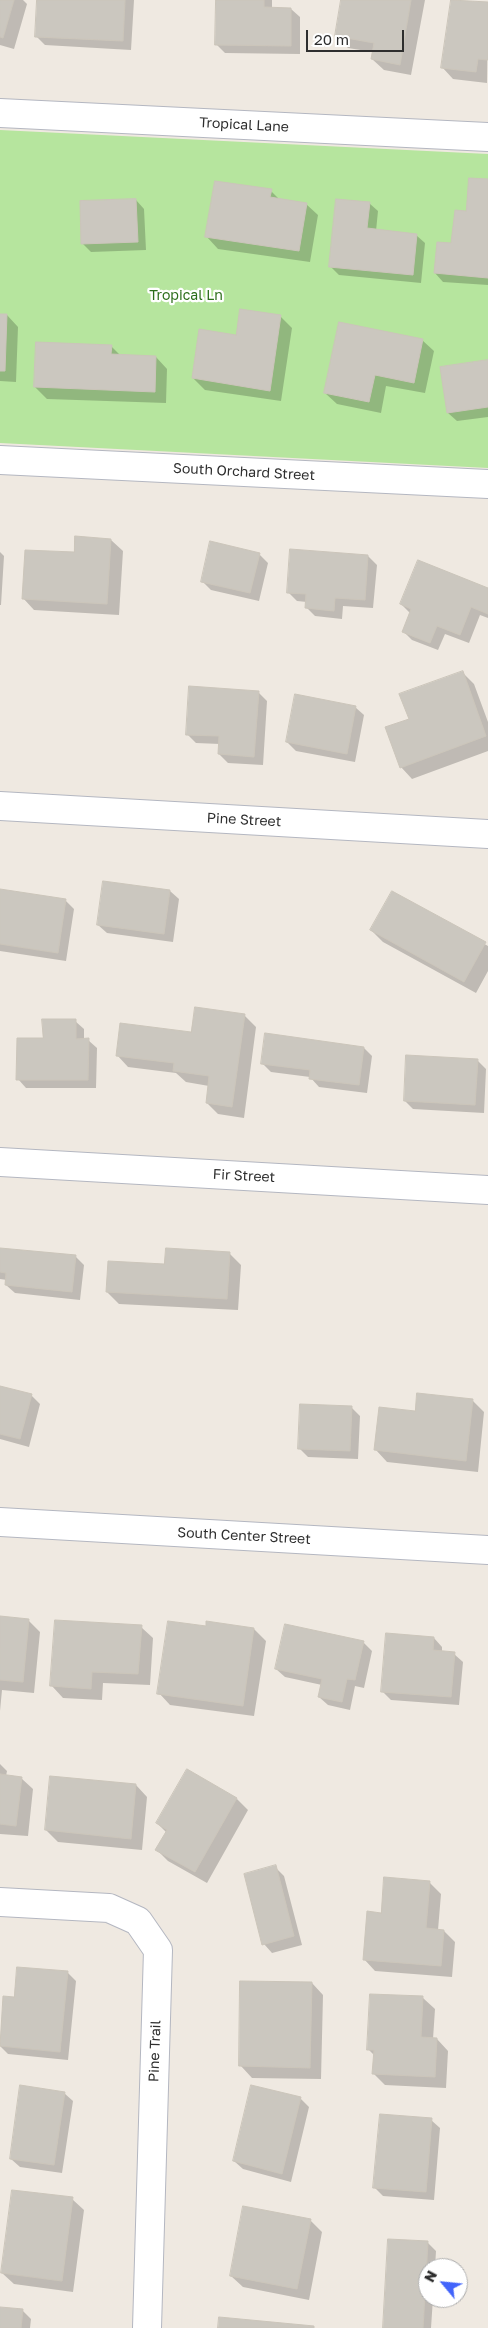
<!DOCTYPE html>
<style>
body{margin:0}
#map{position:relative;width:488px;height:2328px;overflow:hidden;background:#efe9e1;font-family:"Golos Text",sans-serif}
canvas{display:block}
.north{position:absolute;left:418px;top:2258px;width:50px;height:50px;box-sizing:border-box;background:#fff;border:1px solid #ababab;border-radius:50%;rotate:298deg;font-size:14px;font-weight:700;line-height:20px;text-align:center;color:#2e2e2e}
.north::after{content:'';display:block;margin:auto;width:18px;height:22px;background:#4264fb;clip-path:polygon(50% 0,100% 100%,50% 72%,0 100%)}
.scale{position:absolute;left:306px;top:30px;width:98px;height:22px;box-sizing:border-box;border:2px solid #2e2e2e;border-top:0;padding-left:6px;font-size:15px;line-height:18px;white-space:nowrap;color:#2e2e2e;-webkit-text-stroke:4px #fff;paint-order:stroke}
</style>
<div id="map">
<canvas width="488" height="2328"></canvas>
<div class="north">N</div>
<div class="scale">20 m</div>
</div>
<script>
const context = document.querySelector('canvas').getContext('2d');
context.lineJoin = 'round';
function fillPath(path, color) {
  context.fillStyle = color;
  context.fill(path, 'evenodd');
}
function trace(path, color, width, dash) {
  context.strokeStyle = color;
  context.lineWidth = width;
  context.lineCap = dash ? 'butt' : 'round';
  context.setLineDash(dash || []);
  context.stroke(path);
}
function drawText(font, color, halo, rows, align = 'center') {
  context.font = font + ' "Golos Text",sans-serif';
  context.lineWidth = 4.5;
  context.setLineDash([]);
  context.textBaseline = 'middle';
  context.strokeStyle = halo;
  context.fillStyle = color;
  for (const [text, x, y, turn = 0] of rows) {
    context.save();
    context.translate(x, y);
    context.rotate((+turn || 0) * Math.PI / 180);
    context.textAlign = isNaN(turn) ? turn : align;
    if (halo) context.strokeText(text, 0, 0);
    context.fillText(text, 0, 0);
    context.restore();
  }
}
const green = new Path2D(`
 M0,130L488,154V468L0,443Z`);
const shadow = new Path2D(`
 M0,0H23L27,4L14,49L0,45Z
 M38,0H134L131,50L45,45L36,36Z
 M217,0H272V9H291L300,17V54L225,53L217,45Z
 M342,0H425L411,75L384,70L372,59L373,52L348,48L336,36Z
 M452,0L488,4L487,83L453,79L442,67Z
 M488,181V285L443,282L435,273L452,245L467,212Z
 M271,191L280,200L306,204L318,215L310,262L218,249L207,237Z
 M136,200L144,209L146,250L91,252L83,244Z
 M369,203L378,211L376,231L416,235L425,243L421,283L339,275L330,266Z
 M241,310L281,317L292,328L281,401L205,390L193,378L237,336Z
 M0,315H7L18,327L16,382L0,381Z
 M422,340L434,351L425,393L386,386L381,413L337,404L325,393Z
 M111,346L121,356L156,357L167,369L166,403L47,399L35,387Z
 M488,361V417L457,421L448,413Z
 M111,540L123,551L119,615L34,610L23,598L75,554Z
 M0,552L4,556L1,605H0Z
 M259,554L268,563L259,601L211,590L202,581Z
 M368,556L377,565L373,608L343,606L342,619L315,616L307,608V602L297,601L288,592Z
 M488,590V618L480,615L469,643L445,634L438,650L412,640L403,631L410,613L401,604Z
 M462,672L474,684L488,722V751L412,779L401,767L410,720Z
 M258,692L267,701L263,765L228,763L219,754L220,744L196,743L187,734Z
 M355,707L364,715L355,762L296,751L287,742Z
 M0,891L65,900L74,909L66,961L0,951Z
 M170,891L179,899L173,942L107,933L98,925Z
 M392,892L488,946V971L476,993L383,942L371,930Z
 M244,1015L256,1027L244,1118L218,1114L207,1103L209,1086L186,1082L176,1073L128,1067L117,1055L192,1033Z
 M75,1021L84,1029V1040H88L97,1048L96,1088H26L18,1079L44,1040Z
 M364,1048L372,1056L367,1093L319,1087L310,1077L271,1072L262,1063Z
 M477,1060L486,1069L484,1113L413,1109L405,1101Z
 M0,1249L75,1256L84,1265L80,1300L15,1293L6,1285L7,1280L0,1279Z
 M229,1253L241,1265L238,1310L119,1304L107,1292L166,1265Z
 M0,1387L31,1395L40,1404L29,1447L0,1439Z
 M473,1401L484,1412L478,1472L387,1462L376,1450L416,1412Z
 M351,1407L360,1416L358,1459L308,1457L300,1449Z
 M0,1618L28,1620L40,1632L34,1693L2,1690L0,1711Z
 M207,1623L254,1629L266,1641L254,1716L170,1705L159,1693L207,1627Z
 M141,1627L153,1638L150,1685L103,1683L102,1700L63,1698L52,1686Z
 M434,1638L442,1647V1652L454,1654L463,1662L459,1705L391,1700L382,1691Z
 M363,1642L372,1651L364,1688L355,1686L350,1710L328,1705L319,1697L322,1685L285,1677L276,1669Z
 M0,1764L7,1771L6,1776L21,1778L33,1789L28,1836L0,1834Z
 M136,1785L147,1797L142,1850L58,1842L46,1830Z
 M237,1799L248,1810L207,1883L168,1861L157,1850L167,1833L157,1823Z
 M275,1867L284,1876L302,1945L272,1953L264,1944Z
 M429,1882L441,1894L438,1930L444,1931L455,1942L452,1977L375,1971L364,1959L383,1914Z
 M67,1972L76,1981L68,2060L8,2054L0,2046L4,1997L15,1998Z
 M312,1983L323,1995L321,2079L252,2078L241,2066Z
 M423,1998L435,2009L433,2039H437L448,2051L446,2088L385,2085L374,2074L375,2056L368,2049Z
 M64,2093L73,2101L62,2173L20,2167L11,2159Z
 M300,2098L309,2107L291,2182L243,2169L234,2161Z
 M431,2120L440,2128L434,2200L383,2196L375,2188Z
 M72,2199L84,2210L73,2292L14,2284L2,2273Z
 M310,2220L322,2232L309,2300L243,2287L231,2276Z
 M427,2242L436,2251L435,2268H428V2298H433L431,2328H384Z
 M0,2308L22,2310L31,2319L30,2328H0Z`);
const building = new Path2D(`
 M0,0H14L3,38L0,37Z
 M37,0H125L123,41L35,37Z
 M216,0H264V7L291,8V46L215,45Z
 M341,0H411L400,65L371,59L374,43L335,36Z
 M451,0L488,2V60L478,59L476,72L441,68Z
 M469,178L488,179V278L434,273L437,242L451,243L455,210L466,211Z
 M215,181L272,189L270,197L307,203L299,251L205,237Z
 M136,199L138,242L81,244L80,201Z
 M336,199L370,202L367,228L417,234L413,275L329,267Z
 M240,309L281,315L270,391L192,378L199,329L236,335Z
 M0,314H7L5,371H0Z
 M339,322L423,339L414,383L375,375L369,402L324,393Z
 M36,342L112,345L111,354L156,356L155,392L34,387Z
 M488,360V407L447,413L440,367Z
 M75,536L111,539L107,604L22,599L25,550L74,552Z
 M210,541L260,553L250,593L201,582Z
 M290,549L368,555L365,600L335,598L334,611L305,608L306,594L287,593Z
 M418,560L488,588V614L471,607L460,635L437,626L430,643L402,632L411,609L400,604Z
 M463,671L486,736L400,768L385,727L409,719L399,694Z
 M189,686L259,691L254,757L218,754L219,736L186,735Z
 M295,694L356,706L347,754L286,742Z
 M103,881L170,890L164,934L97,925Z
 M0,889L66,899L58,953L0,944Z
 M392,891L486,942L464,982L370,930Z
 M195,1007L245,1014L232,1107L206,1103L209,1076L173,1071L174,1063L116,1056L120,1023L191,1032Z
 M42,1019H76V1039L89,1038L88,1080H16L17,1038H43Z
 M265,1033L364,1047L359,1085L309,1079L310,1070L261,1064Z
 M406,1055L478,1059L475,1105L404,1101Z
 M0,1248L76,1255L72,1292L5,1285L6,1273L0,1272Z
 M166,1248L230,1252L227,1299L106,1292L108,1261L164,1264Z
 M0,1386L32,1394L20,1439L0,1434Z
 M417,1393L473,1399L466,1461L374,1450L379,1407L415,1411Z
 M300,1404L352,1406L350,1451L298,1449Z
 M0,1616L29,1619L23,1682L0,1680Z
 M55,1620L142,1625L138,1674L92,1672L91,1689L50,1686Z
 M168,1621L206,1626V1621L254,1628L243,1706L157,1694Z
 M285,1624L364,1641L355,1680L347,1679L342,1702L318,1697L322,1679L275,1669Z
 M386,1633L434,1637L433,1650L455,1652L451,1697L381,1692Z
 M187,1769L237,1798L195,1872L155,1850L167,1830L156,1823Z
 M0,1774L22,1777L16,1826L0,1824Z
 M50,1776L136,1784L131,1839L45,1830Z
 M276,1865L294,1936L262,1945L244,1874Z
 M384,1877L430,1881L426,1928L444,1930L441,1966L363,1960L367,1911L381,1913Z
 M17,1967L68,1971L60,2052L0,2046L3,1996L14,1997Z
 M240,1981L312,1982L310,2068L239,2066Z
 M370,1994L423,1996L421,2037L437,2038L435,2077L372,2074L374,2050H367Z
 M20,2085L65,2092L54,2165L10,2159Z
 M251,2085L301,2097L282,2174L233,2161Z
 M380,2114L432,2118L426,2192L373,2188Z
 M12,2190L73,2197L62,2281L1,2273Z
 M243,2206L311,2219L297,2289L230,2276Z
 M388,2239L428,2241L423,2328H383Z
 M0,2307L23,2309L21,2328H0Z
 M219,2317L314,2326V2328H218Z`);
const street = new Path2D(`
 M0,113L488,137
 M0,806L488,834
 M0,1162L488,1190
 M0,1522L488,1550
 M0,1902L109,1908L138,1921L158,1950L147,2328`);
const secondary = new Path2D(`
 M0,460L488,484`);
const streetNames = [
 ["Tropical Lane",244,125,3],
 ["South Orchard Street",244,472,3],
 ["Pine Street",244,820,3],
 ["Fir Street",244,1176,3],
 ["South Center Street",244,1536,3],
 ["Pine Trail",155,2051,-88]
];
const parkNames = [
 ["Tropical Ln",186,296]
];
fillPath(green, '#b6e59e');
fillPath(shadow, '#0003');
fillPath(building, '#cbc7bf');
trace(building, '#cbc5ba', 1);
trace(street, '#b4b7c1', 30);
trace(secondary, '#b4b7c1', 30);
trace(street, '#fff', 28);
trace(secondary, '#fff', 28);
drawText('14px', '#2e2e2e', '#fff', streetNames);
drawText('14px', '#2c6e1b', '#fff', parkNames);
</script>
